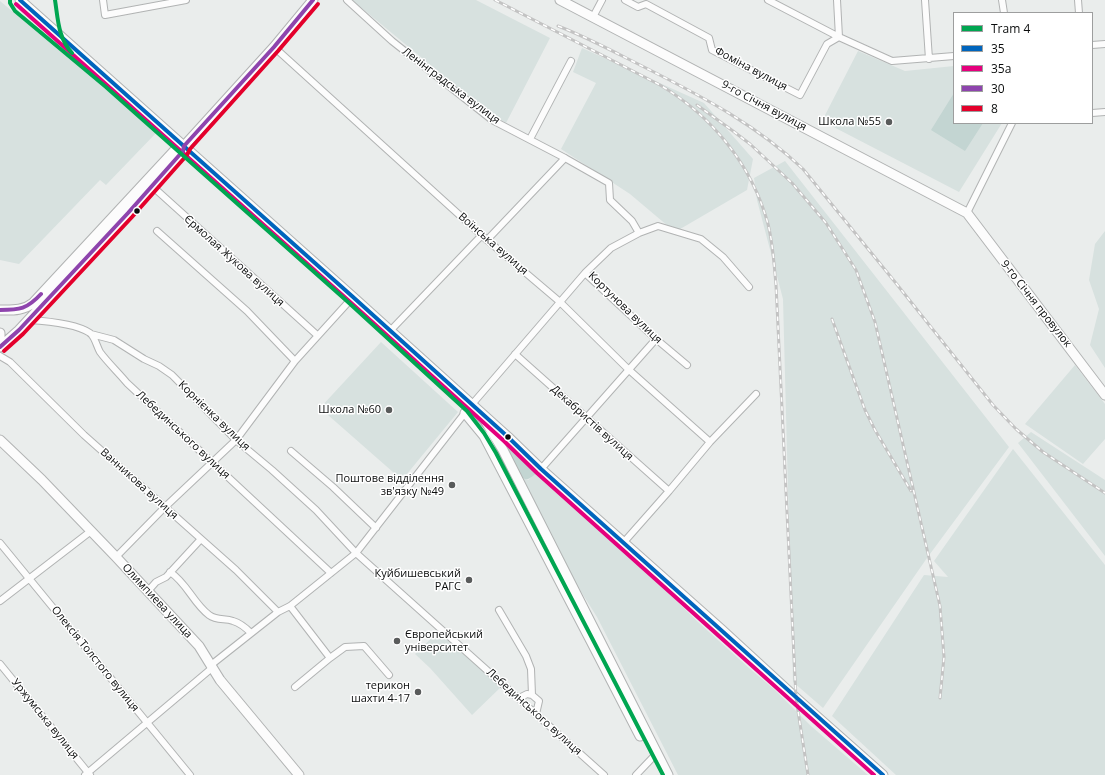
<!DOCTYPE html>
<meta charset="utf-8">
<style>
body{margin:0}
#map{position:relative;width:1105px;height:775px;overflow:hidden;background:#eaedec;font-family:"Open Sans",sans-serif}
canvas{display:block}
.legend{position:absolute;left:953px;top:12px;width:140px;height:112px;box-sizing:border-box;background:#fff;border:1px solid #9d9e9e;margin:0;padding:5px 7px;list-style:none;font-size:12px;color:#0b0d0d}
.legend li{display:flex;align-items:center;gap:8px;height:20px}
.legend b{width:20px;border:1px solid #9d9e9e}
</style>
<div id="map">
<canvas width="1105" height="775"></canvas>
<ul class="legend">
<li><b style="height:5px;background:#00a651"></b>Tram 4</li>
<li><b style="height:5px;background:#0065bd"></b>35</li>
<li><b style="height:5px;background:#e5007d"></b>35а</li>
<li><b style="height:5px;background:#8e44ad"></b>30</li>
<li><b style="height:5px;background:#e4002b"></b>8</li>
</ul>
</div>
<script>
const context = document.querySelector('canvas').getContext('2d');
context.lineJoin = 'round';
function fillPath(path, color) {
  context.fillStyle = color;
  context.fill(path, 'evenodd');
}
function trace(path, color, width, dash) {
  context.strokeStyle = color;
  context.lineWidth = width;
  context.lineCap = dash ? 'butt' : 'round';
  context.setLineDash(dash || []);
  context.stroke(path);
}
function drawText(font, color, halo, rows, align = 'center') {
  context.font = font + ' "Open Sans",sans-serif';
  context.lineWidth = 3;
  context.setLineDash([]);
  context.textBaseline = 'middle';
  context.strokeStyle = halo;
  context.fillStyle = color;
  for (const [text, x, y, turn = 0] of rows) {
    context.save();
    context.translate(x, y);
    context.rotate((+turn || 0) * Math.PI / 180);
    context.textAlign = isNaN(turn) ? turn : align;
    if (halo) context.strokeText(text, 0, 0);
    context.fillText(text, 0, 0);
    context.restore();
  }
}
const built = new Path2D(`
 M352,0H476L550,38L506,123L487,112Z
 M0,1L157,132L106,185L100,180L19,264L0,260Z
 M582,48L704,103L753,159L747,190L675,232L630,194L561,149L596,83L573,72Z
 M858,51L905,71L954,66V123H1002L959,192L822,121Z
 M785,161L1009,447L927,558L823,708L793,682L783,299L757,200L754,178Z
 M1105,231V368L1090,345L1099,309L1089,280L1095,244Z
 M381,342L458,412L402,480L320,408Z
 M1075,365L1105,404V439L1083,464L1025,424Z
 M1031,432L1105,480V556L1018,443Z
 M1013,449L1105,565V775H896L832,716L924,575L948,577L934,561Z
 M538,471L607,533L698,622L749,668L775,690L811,726L868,775H678L597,617L561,560L519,476L528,480Z
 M441,629L501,687L472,715L430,668L415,654Z`);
const green = new Path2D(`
 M954,93V123H983L965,151L931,130Z
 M509,444L538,471C536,474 531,478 528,479C519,482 507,454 504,447Z`);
const street = new Path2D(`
 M103,0L105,15L186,0
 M347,0L392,41L492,120L565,158L609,183L610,200L632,221L639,233
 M625,0L638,7L646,4L709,38L712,50L800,95L827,44L839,37
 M768,0L839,37L892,61L954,56
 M837,0L839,37
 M925,0L929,59
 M1002,0L1004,13
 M1078,0L1079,13
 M593,17L602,0
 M1092,45L1105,44
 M274,47L487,240L560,302L628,369L710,442
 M1092,113L1105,112
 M530,139L571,61
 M152,186L317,335
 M967,213L1012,123
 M157,231L247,311L295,361
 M487,240L565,158
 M29,320C46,321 75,323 90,333C95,337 97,347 100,352C108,363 119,373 127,383L331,573
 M390,331L482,235
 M91,334L114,340L144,359L159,366L172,375L236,440L272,470L316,510L356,553L604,775
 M515,354L669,491
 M0,356L10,362L84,435L236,570L278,612
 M687,365L656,339L585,273L611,248L639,233L658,226L701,239L723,257L749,287
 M291,451L333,487L376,528
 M541,469L656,339
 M624,542L669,491L710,442L756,394
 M0,543L190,775
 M116,557L165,507L236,440L295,361L353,297
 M170,572C187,583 193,603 209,615C217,621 225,618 233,621C240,623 246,628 251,633
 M148,591L156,582L166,577L201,539
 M0,601L91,531
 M290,606L330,658L345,647L364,646L389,675
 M499,610L526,656L531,669L532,695L527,694L519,698
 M0,664L90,775
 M211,665L278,612L290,606L356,553L468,409L585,273
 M295,687L330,658
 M532,695L539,701L536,714
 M85,775L212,668
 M636,775L656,754`);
const secondary = new Path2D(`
 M20,0L353,297L508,437L541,469L721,629L796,698L883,775
 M560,0L967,213L1105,395
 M184,146L274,47L313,0
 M0,310C12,310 23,311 33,303L175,150L178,147L184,146
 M0,333V340
 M0,347L19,330L128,213L183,151L184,146
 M465,413L484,436L592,643
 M486,422L503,450L668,775
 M0,440L42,480L116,557L199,646L220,680L299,775
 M593,639L592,643L640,736`);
const rail = new Path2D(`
 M495,0L660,85C712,116 752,165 768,224C773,244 774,264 776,285L796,698L808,775
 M558,26C589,38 618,54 648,69C703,97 758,126 803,169L895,282L993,405L1016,429L1043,452L1105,493
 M697,105L733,131L750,144L792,183L826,223L856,270L875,322L940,606L944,657L940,698
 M832,319L865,410L875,430L911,491`);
const bus1 = new Path2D(`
 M20,0L353,297L508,437L541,469L883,775`);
const bus2 = new Path2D(`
 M16,4L349,301L504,441L537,473L874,775`);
const bus3 = new Path2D(`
 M184,146L274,47L313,0
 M0,310C20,310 27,309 41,294
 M0,347L19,330L128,213L183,151L184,146`);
const bus4 = new Path2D(`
 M4,351L23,334L132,217L187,155L190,149L278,51L318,4`);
const tram1 = new Path2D(`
 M10,0V3L15,11L106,87L348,302L467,411L484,433L496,453L663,775
 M55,0C58,19 58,38 72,53`);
const markers = [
 [889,122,4,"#595b5b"],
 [137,211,3.5,"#0b0d0d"],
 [389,410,4,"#595b5b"],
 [508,437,3.5,"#0b0d0d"],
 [452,485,4,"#595b5b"],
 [469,580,4,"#595b5b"],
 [397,641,4,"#595b5b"],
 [418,692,4,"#595b5b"]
];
const streetNames = [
 ["Фоміна вулиця",751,69,28],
 ["Ленінградська вулиця",451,86,37],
 ["9-го Січня вулиця",764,106,28],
 ["Воїнська вулиця",493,244,41],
 ["Єрмолая Жукова вулиця",234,261,42],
 ["9-го Січня провулок",1036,304,52],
 ["Кортунова вулиця",625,308,44],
 ["Корнієнка вулиця",214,416,44],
 ["Декабристів вулиця",592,423,42],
 ["Лебединського вулиця",183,435,43],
 ["Ванникова вулиця",139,484,42],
 ["Олимпиева улица",157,601,47],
 ["Олексія Толстого вулиця",95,659,51],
 ["Лебединського вулиця",534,712,42],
 ["Уржумська вулиця",45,719,51]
];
const poiNames = [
 ["Школа №55",881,122],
 ["Школа №60",381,410],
 ["Поштове відділення",444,479],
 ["зв'язку №49",444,492],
 ["Куйбишевський",461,574],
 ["РАГС",461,587],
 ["Європейський",405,635,"left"],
 ["університет",405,648,"left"],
 ["терикон",410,686],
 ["шахти 4-17",410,699]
];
fillPath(built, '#d7e1df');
fillPath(green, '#c3d5d2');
trace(street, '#b1b3b3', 8);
trace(secondary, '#b1b3b3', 11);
trace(street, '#fcfcfc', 6);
trace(secondary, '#fcfcfc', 9);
trace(rail, '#c3c3c3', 3);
trace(rail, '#fff', 1.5, [4.5]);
trace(bus1, '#0065bd', 4);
trace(bus2, '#e5007d', 4);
trace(bus3, '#8e44ad', 4);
trace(bus4, '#e4002b', 4);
trace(tram1, '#00a651', 4);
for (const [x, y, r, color] of markers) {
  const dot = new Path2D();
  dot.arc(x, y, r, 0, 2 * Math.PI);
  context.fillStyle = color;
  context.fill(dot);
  trace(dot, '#fff', 1.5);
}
drawText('11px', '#0b0d0d', '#fff', streetNames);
drawText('11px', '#0b0d0d', '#fff', poiNames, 'right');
</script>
